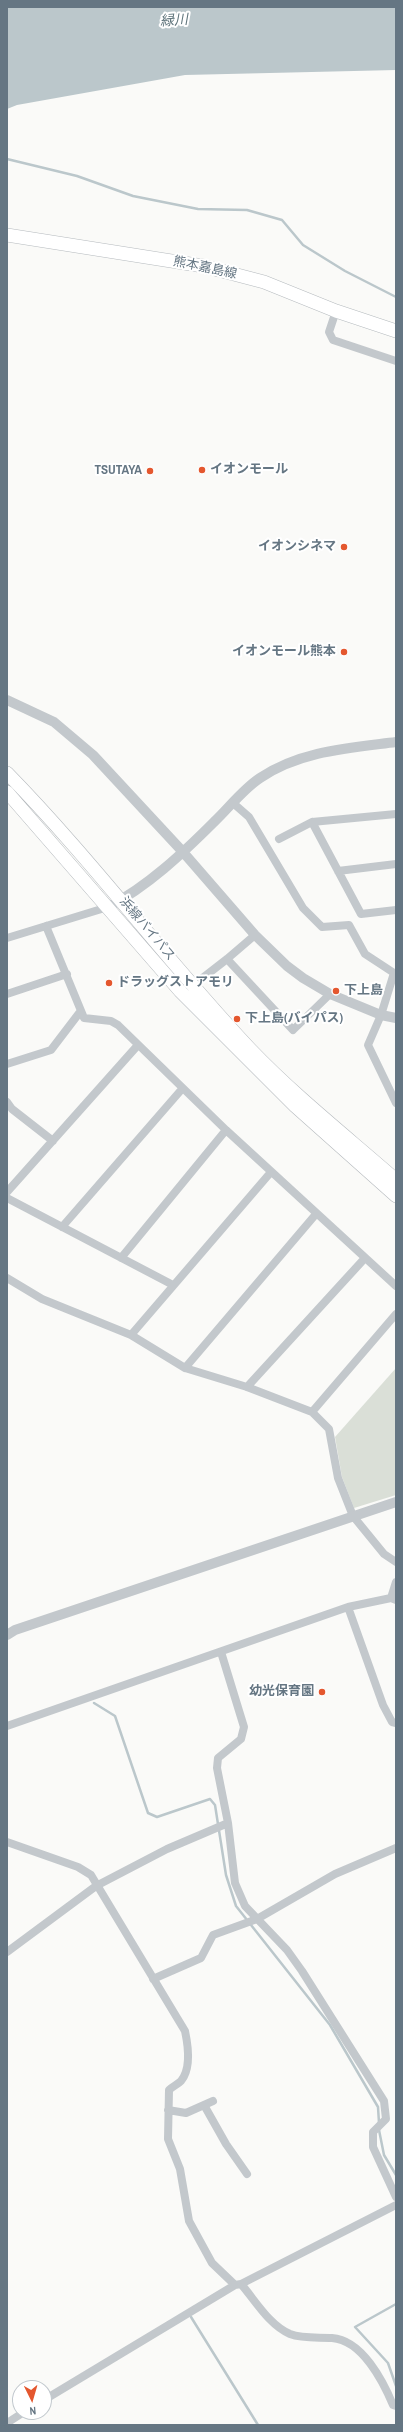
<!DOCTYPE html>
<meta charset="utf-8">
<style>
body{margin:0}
#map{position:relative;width:403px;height:2432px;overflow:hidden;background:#fafaf8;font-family:"Archivo Narrow",sans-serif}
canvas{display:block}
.frame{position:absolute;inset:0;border:8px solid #657683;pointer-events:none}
.north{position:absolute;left:12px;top:2380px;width:40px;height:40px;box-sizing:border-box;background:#fff;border:1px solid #c1c8cd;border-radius:50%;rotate:175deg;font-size:11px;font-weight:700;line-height:16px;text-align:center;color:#657683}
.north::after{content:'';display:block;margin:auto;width:14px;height:18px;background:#e4572e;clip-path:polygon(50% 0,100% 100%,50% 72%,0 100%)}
</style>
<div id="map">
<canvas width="403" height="2432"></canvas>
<div class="frame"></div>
<div class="north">N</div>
</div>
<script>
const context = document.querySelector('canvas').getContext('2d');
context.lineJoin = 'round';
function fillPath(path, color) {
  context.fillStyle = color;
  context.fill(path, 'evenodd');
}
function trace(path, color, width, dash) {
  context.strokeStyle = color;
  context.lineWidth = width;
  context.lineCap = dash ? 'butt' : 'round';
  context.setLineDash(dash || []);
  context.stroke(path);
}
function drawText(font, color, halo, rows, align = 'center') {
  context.font = font + ' "Archivo Narrow","Noto Sans JP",sans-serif';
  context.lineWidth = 4;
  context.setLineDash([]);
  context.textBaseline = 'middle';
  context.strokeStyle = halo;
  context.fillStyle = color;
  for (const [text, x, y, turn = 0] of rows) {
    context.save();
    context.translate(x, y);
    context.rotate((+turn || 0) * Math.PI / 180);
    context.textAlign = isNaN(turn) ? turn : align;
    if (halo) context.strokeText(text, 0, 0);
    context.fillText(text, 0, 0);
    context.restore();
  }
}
const green = new Path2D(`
 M396,1368V1495L354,1508L342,1477L335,1437Z`);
const water = new Path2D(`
 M7,7H396V70L185,75L17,105L7,109Z`);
const stream = new Path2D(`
 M7,159L77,176L133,196L198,209L247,210L282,220L303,245L345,271L396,297
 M94,1703L115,1716L148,1813L157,1817L210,1799L215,1805L226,1875L236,1906L330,2025L378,2107L379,2123
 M379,2130L384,2155L396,2175
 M396,2304L355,2327L388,2363L396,2386
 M191,2317L258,2425`);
const minor = new Path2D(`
 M336,311L329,332L333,340L396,361
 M233,803L249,817L303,908L322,927L349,925L365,954L394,973L381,1015L368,1045L396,1103
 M312,822L361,914L396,910
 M279,839L312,822L396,814
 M338,871L396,864
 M46,926L84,1018L111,1021L118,1025L226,1130L396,1286
 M7,938L108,907
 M227,959L293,1030L330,994
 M191,987L227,959L255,935
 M7,994L67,974
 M7,1064L51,1050L80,1012
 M7,1102L12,1109L53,1141
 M7,1192L138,1045
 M7,1198L173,1285
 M62,1227L182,1089
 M121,1258L226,1130
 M7,1278L42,1299L131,1335L185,1368L247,1387L312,1412L329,1429L338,1478L353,1516L384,1554L396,1562
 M131,1335L271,1172
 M185,1368L316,1214
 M247,1387L365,1258
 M312,1412L396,1314
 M391,1598L396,1582
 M348,1607L383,1705L392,1722L396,1723
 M221,1652L244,1727L241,1739L218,1758L217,1768L228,1823L235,1883L245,1906L287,1950L302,1971L384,2101L386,2119L373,2132V2147L396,2197
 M7,1726L348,1607L391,1598L396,1600
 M7,1842L78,1867L91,1875L185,2031C188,2045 191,2069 181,2081C178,2084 172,2087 169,2090L168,2139L180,2169L189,2221L212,2263L235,2285
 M7,1952L96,1886L167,1849L228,1823
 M153,1979L201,1958L213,1935L257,1919L335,1874L396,1848
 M204,2105L226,2144L247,2174
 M168,2110L186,2113L213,2101
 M241,2284C255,2300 269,2325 290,2334C303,2339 318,2337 332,2338C362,2340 383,2381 393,2405L396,2406
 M44,2400L235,2285L241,2284L396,2205
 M7,2423L24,2412`);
const tertiary = new Path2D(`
 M7,700L54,722L93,755L183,852L255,935L287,966L303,978L330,994L381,1015L396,1018
 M108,907C147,887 183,853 214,822C229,808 242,790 260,778C300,751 349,748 396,742
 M7,1635L15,1630L396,1502`);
const primary = new Path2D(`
 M7,235L203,266L264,282L336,311L396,331`);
const trunk = new Path2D(`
 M7,773C93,861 166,960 250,1049C295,1096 347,1137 396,1180
 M7,792L180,991L295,1106L396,1196`);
const markers = [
 [202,470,4,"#e4572e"],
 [150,471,4,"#e4572e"],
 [344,547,4,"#e4572e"],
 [344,652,4,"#e4572e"],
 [109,983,4,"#e4572e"],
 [336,991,4,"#e4572e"],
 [237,1019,4,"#e4572e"],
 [322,1692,4,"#e4572e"]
];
const streetNames = [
 ["熊本嘉島線",205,268,12],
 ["浜線バイパス",147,929,50]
];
const poiNames = [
 ["イオンモール",210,470],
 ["TSUTAYA",142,471,"right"],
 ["イオンシネマ",336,547,"right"],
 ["イオンモール熊本",336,652,"right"],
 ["ドラッグストアモリ",117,983],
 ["下上島",344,991],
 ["下上島(バイパス)",245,1019],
 ["幼光保育園",314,1692,"right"]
];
const waterNames = [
 ["緑川",174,21,-4]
];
fillPath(green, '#dadfd7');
fillPath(water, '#bbc7cb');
trace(stream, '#bbc7cb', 2.5);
trace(primary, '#b5babe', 14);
trace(trunk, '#b4b9bd', 14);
trace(minor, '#c3c8cc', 8);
trace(tertiary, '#c3c8cc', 10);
trace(primary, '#fff', 13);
trace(trunk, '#fff', 13);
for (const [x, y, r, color] of markers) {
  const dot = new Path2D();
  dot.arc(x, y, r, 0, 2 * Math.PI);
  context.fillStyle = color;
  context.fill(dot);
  trace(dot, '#fff', 1.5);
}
drawText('13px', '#657683', '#fff', streetNames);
drawText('bold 13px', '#657683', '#fff', poiNames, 'left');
drawText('italic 14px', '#60757c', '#fff', waterNames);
</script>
